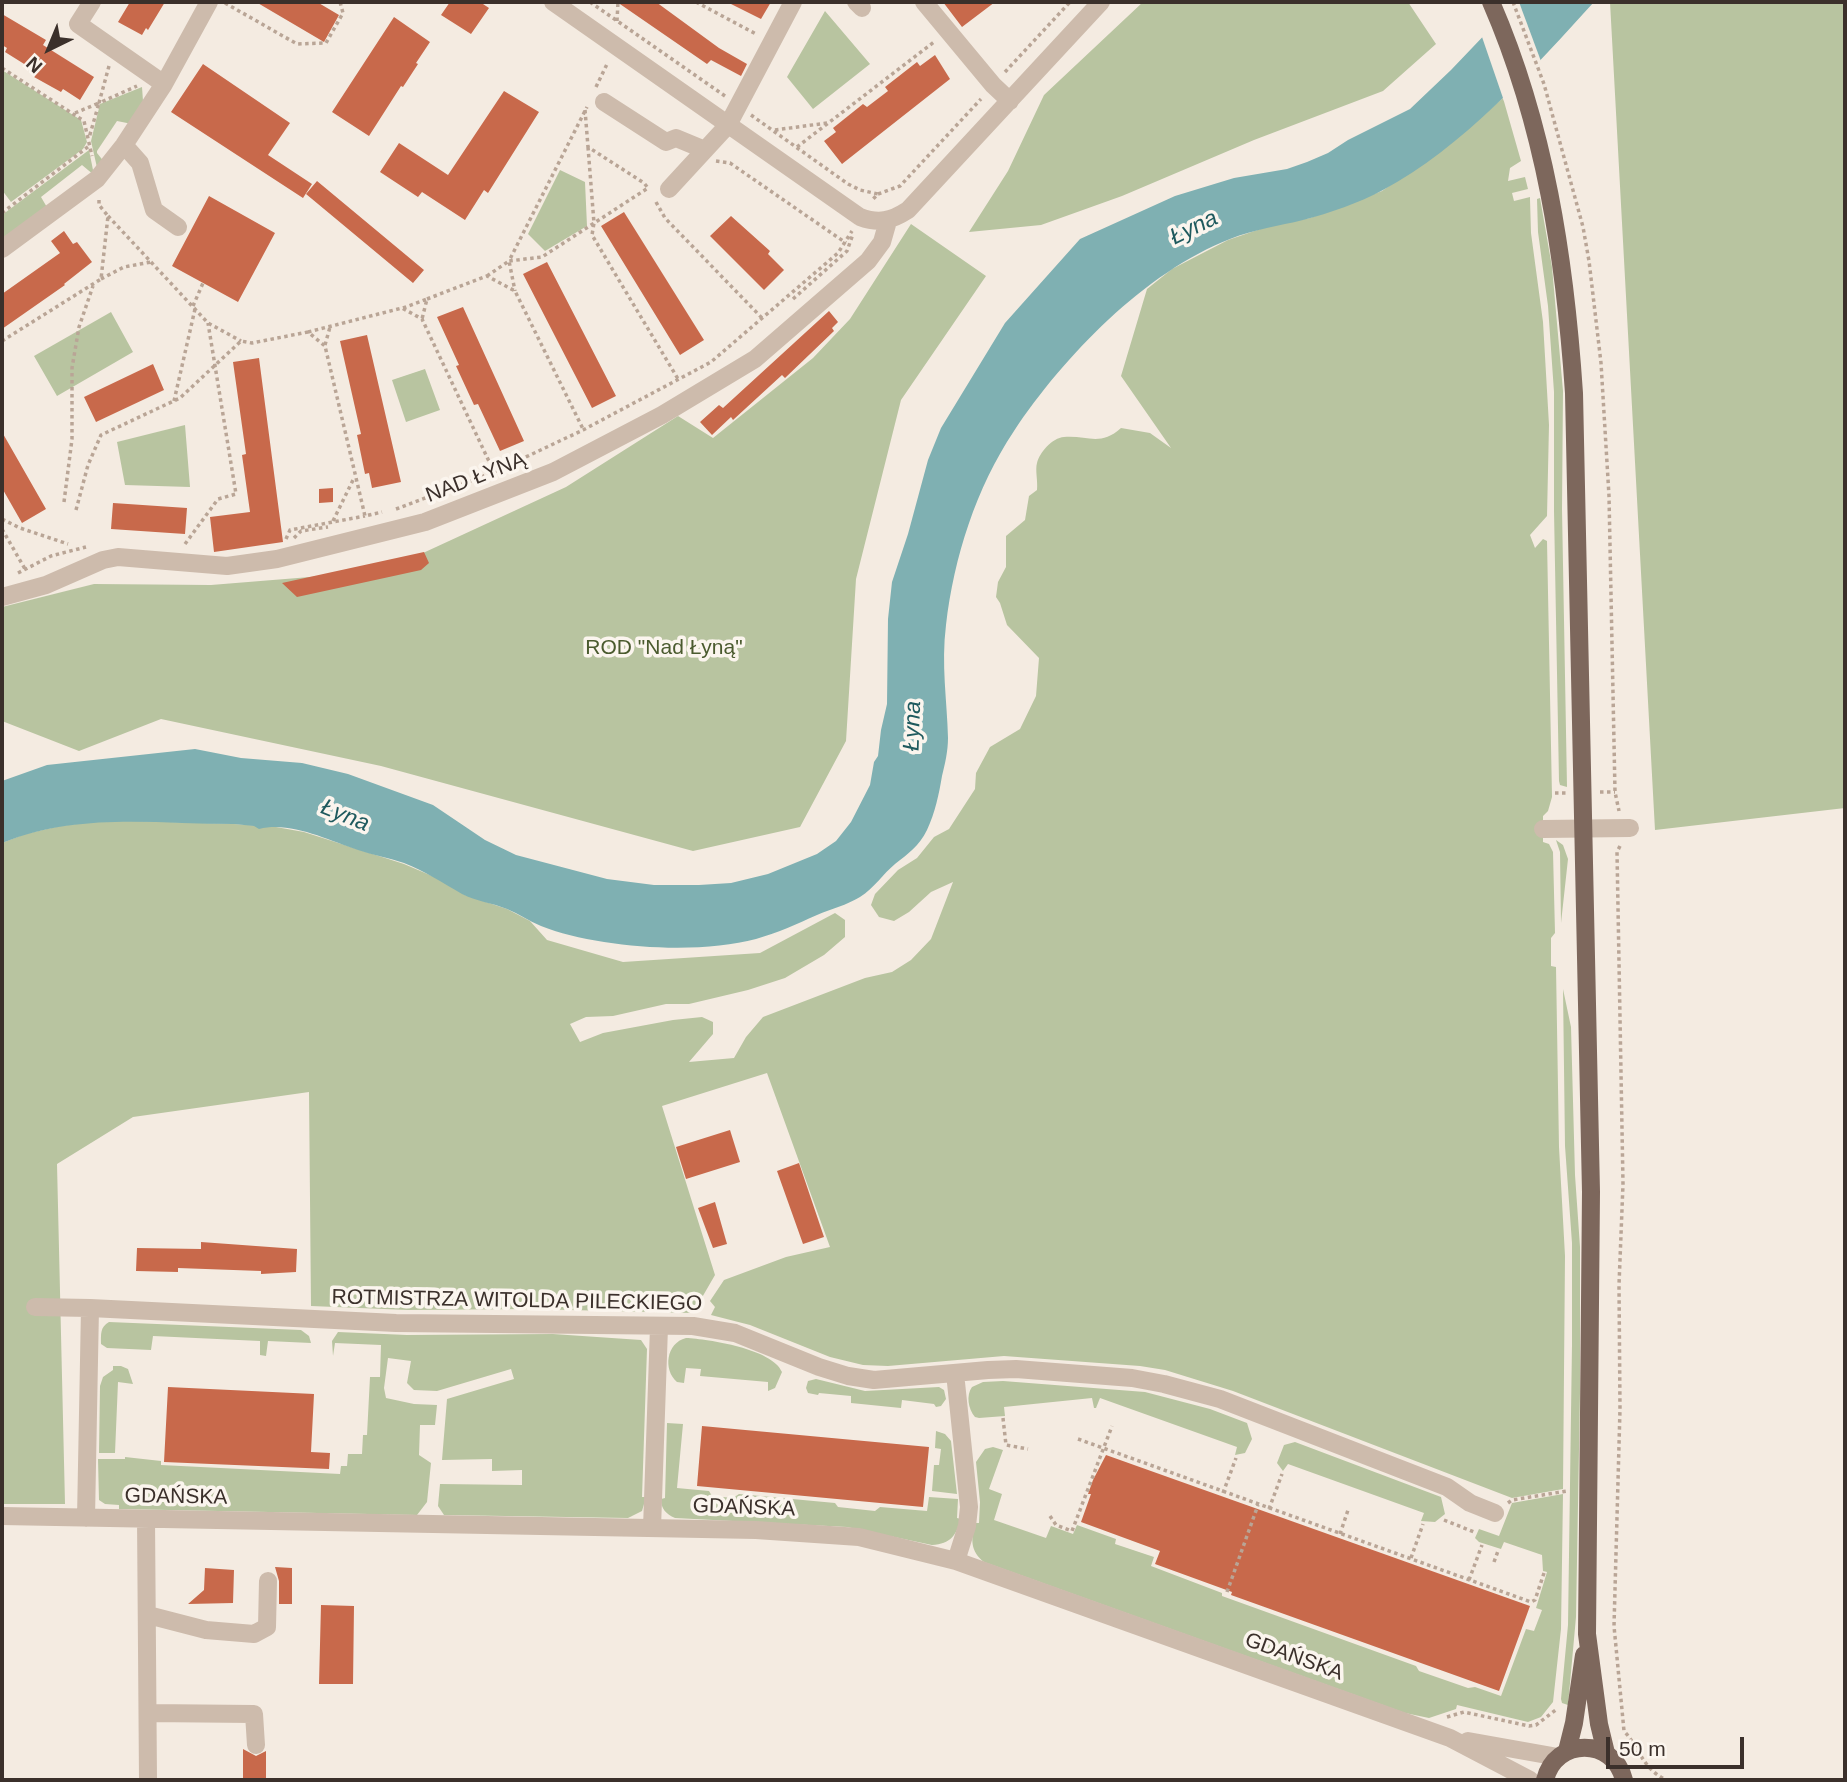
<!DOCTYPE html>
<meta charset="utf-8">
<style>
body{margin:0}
#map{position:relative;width:1847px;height:1782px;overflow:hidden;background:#f4ebe1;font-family:Helvetica,sans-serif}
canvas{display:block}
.frame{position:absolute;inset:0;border:4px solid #3b302b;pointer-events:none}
.north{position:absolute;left:14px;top:14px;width:70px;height:70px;-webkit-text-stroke:5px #fbf5ee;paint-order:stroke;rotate:223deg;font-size:19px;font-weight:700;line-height:28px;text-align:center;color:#3b302b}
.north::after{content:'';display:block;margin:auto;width:24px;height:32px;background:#3b302b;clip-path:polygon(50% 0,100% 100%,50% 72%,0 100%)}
.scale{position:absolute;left:1606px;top:1737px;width:138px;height:32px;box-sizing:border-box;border:4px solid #3b302b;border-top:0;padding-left:9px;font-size:21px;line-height:24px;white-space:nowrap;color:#3b302b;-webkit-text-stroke:5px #fbf5ee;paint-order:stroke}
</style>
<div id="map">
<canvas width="1847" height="1782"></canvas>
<div class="frame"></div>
<div class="north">N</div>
<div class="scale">50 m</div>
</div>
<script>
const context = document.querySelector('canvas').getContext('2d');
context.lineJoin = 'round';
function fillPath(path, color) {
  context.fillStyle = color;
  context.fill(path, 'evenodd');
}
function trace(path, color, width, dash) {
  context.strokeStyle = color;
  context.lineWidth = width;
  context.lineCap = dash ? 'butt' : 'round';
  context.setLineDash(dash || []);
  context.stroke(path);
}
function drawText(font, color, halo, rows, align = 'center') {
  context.font = font + ' Helvetica,sans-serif';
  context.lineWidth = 7;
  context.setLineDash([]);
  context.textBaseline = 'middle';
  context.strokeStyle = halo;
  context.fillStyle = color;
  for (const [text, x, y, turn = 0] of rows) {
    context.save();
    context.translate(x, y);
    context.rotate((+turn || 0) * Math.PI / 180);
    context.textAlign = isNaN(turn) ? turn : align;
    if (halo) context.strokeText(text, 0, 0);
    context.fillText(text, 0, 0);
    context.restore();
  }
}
const green = new Path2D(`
 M1143,2H1408L1436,44L1383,91L1254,140L1122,196L1041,225L969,232L1008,171L1044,95Z
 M1610,2H1845V808L1655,830Z
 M825,11L870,64L813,109L787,77Z
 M2,70L81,120L87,142L83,149L11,202L2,190Z
 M142,87L143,101L132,124L117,121L97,151V153L105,163L98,172L91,141L100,104Z
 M1503,98L1521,161L1510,168L1508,181L1525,177L1528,189L1512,193L1514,201L1530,197V199L1531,233L1543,322L1549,425L1547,516L1530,535L1535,548L1543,539L1547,541L1552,797L1548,811L1543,816V842L1549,844L1553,852L1555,933L1551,938V966L1556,967L1559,1147L1565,1256L1563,1489L1512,1498L1233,1391L1165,1370L1140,1366L1004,1356L888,1366L863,1365L830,1357L750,1325L711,1315L715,1307L710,1301L724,1280L786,1257L830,1247L767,1073L662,1106L715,1275L693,1313L530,1309L408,1310L311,1306L309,1092L133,1117L57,1164L65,1504H2V843L25,834L60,826L107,820L234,824L276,827L304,832L404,864L444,881L465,895L507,909L530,921L547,940L623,962L760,953L835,913L845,920V937L824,955L785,978L748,990L689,1004H666L613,1016L586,1017L570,1024L580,1042L603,1033L673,1020L702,1017L713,1022V1034L689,1062L734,1058L746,1037L763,1017L865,978L892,972L911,960L931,939L953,882L931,892L909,912L894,921L879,917L871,905L875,894L898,870L917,858L934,837L949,829L975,789L976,773L990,747L1020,729L1036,696L1039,658L1007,625L1000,603L996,597L998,582L1006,567V536L1025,520L1029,496L1037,490C1038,481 1035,470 1037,463C1040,452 1052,438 1064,437C1087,435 1100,447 1121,428L1150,433L1171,448L1121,376L1147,289L1172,269L1228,240L1272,225L1310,218L1382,191L1454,140Z
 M89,150L94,175L82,165L41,197L48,209L2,241V215Z
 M560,170L585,182L587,226L545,251L528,234Z
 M1540,198L1552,267L1563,391L1562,509L1567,787L1560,785L1559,781L1554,511V392L1548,306L1538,232L1537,199Z
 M911,224L986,276L901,400L856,579L846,741L800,827L693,851L381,766L161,719L79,751L2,721V607L94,584L211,585L384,571L566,487L678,416L713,438L813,358L850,319Z
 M111,312L133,352L57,396L34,356Z
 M425,369L440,410L406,422L392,380Z
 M185,425L190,487L125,485L117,442Z
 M1556,840L1563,845L1568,859L1561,923L1560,852Z
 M1563,989L1571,1027L1575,1175L1580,1247V1393L1576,1617L1568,1705L1562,1703L1561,1699L1568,1625L1572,1344V1243L1565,1146Z
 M109,1322L301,1330L309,1336L311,1343L268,1341L266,1356L260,1355V1341L153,1336L151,1350L107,1348L101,1344C101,1334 100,1327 109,1322Z
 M338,1332L407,1335L553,1334L641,1340L647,1349L642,1497H646L642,1511L628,1518L444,1515L438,1506L440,1484L522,1485V1470L492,1471V1459L442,1460L447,1399L514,1379L511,1369L437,1391L414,1390L407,1383L411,1361L388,1358L384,1388L386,1398L414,1404L437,1405L435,1425H420L419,1455L431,1463L427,1502L417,1515L119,1509V1505L105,1504L99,1500L98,1459H125V1457L161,1461V1465L340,1474L341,1466H347L348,1454H362L363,1435H367L370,1377H380L381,1345L335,1343L333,1356L332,1341Z
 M686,1338C708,1339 773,1349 782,1372L775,1388L768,1391V1382L700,1376L701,1369L686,1368L684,1383L677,1382C663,1370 666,1343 686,1338Z
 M113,1366H121L128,1369L133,1384L118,1382L115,1453H99L100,1386L103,1377L113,1370Z
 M816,1379L865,1391L939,1387L944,1390L946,1399L941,1406L936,1407L934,1404L902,1400L901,1408L851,1403V1396L819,1393L818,1395L808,1393L806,1388L808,1381Z
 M1003,1381L1145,1392L1210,1409L1247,1423L1252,1439L1245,1453L1235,1455L1237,1447L1100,1398L1096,1408H1094L1092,1398L1004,1407L1005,1416L979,1418L975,1417C968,1409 966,1395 972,1387L983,1382Z
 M667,1423L683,1424L677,1488L709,1491L712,1496L733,1498L739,1494L835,1503L838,1507L875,1511L880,1507L927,1511L929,1497L958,1499L957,1518L961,1519C956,1535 951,1544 932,1545L847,1527L675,1518C666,1514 661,1509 661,1499L665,1498Z
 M936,1431L945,1434L951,1441L957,1494L932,1491L934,1465H939L941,1449L935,1448Z
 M1295,1442L1441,1497L1445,1514L1435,1522L1421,1521L1424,1513L1288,1464L1283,1471L1277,1463L1284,1445Z
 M993,1447L1003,1450L989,1489L1002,1494L994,1520L1046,1538L1051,1526L1073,1534L1077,1525L1116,1539L1115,1544L1154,1557L1151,1566L1222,1593V1596L1416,1666L1419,1671L1468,1688L1475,1687L1501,1696L1526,1629L1534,1631L1542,1610L1536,1608L1547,1572L1543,1571L1542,1555L1504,1542L1501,1549L1479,1542L1475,1538L1479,1529L1499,1536L1512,1503L1563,1494L1561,1629L1553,1702L1541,1717L1528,1722L1457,1705L1456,1709L1429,1718L1405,1713L984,1562C970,1551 971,1539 975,1523H979L980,1502L976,1462L985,1449Z`);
const water = new Path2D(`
 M1511,2H1594C1535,67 1461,149 1383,190C1359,203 1330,213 1303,220C1279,226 1255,229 1230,239C1145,272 1064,356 1014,431C976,488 954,557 946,625C941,665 947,700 948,738C948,751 945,764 942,776C939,794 935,813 927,830C919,846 908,854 895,864C883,874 874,888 860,897C847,905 831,909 817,915C797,924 777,933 756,939C697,955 597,948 541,926C529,921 519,914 507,909C492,903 476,901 462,894C443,883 425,871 404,863C389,858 373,855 358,850C327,840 291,821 259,829L254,826L234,824C153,824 79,812 2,843V781L47,765L195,749L241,758L302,763L348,774L433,805L485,840L516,855L607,879L654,885H699L731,883L768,874L817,854L836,841L851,822L870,785L874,762L878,756L881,730L887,704L888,619L892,582L908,534L928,460L941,428L1005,323L1080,239L1175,196L1234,178L1287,169L1307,162L1328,153L1348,140L1410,109L1451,70L1493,26Z`);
const pier = new Path2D(`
 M1507,2H1519L1542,64L1504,101L1481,34Z`);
const building = new Path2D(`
 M130,2H165L148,30L146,28L142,35L118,22Z
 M256,2H317L339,15L324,42Z
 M450,2H480L489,8L471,34L441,15Z
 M617,2H656L719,48L747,64L741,76L711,60L707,64Z
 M727,2H771L761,19Z
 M943,2H995L962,27Z
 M2,14L46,40L43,45L94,77L80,100L63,89L61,92L34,77L36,73L29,67L5,52L7,48L2,45Z
 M394,17L430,42L416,63L418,64L403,87L401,86L369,136L332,112Z
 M935,55L950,79L842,164L824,141L836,132L833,128L863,104L867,107L888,91L885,87L917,62L920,66Z
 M203,64L290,123L268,155L312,184L303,198L171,112Z
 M504,91L539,112L488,193L484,190L465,220L422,192L418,197L380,172L399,143L448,175Z
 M317,181L424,270L413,283L306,194Z
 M209,196L275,233L238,302L172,266Z
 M624,212L704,340L680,355L601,226Z
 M731,216L770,251L768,254L784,270L764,290L710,236Z
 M64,231L73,244L77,242L92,262L64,284L65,285L2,329V294L60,253L51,241Z
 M547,262L616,396L592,408L523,274Z
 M463,307L524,441L500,451L478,404L474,405L456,366L459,365L437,317Z
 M829,311L838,322L832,328L834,331L785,378L782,375L733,420L731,417L712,435L700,422L719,405L723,408Z
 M367,335L401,482L372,488L369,473L365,474L357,435L361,434L340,341Z
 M259,358L283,542L214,552L210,517L250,512L242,455L246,454L233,362Z
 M153,364L164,390L96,422L84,397Z
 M2,432L46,509L22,523L2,488Z
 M333,488V502L319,503V489Z
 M113,503L187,508L185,534L111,529Z
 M424,552L429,563L421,570L389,577L297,597L282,583Z
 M730,1130L740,1162L686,1179L676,1147Z
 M799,1163L824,1237L803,1244L777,1171Z
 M715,1202L727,1244L713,1248L698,1208Z
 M201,1242L297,1249L296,1272L261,1274V1271L178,1268V1272L136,1271L137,1248L201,1249Z
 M168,1387L314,1394L311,1452L330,1453L329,1469L164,1462Z
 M702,1426L929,1447L923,1507L697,1486Z
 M1106,1455L1530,1606L1499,1691L1231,1595L1232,1592L1155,1564L1160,1551L1081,1522L1091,1494H1088L1093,1480Z
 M275,1567L292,1568V1604H279V1581Z
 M205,1568L234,1570L233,1603L188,1604L204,1590Z
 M321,1605L354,1606L353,1684H319Z
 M243,1749L256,1756L266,1751V1780H243Z`);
const path = new Path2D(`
 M590,2L725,96
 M696,2L756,34
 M1513,2L1544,84L1583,227L1589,261L1601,363L1609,496L1615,792L1619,811
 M225,3L297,44L326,43L343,13L340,2
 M617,21L618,2
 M109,66L99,103L137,86
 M2,68L84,121L92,156
 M1005,72L1070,2
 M596,87L608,62
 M585,110L588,147L644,183L648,188L542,257L509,261L587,107
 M75,113L99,103L89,138
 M751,115L848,184L860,190L878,194L871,201
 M775,130L827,123
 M588,147L594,223L592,235L678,379
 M797,147L934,42
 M716,161L730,163L846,243
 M878,194L900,186L981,99
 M656,202L665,218L762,318
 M2,213L89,146
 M108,216L208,323L241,341
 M487,276L509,261L515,291
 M101,279L124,267L151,262
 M427,299L487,276L515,291L583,429
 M793,299L847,251L853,234
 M193,306L203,283
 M403,308L427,299L422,319
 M308,332L402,308L422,319L494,472
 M2,341L101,279L108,216L99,205V198
 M325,345L330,327
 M174,401L195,309
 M64,502L72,439V368L79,327L93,286
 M396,509L494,472L583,430L711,362L838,253L852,231
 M76,510L88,465L101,435L180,398L241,341L252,343L308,332L325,346L365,516L382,512
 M2,519L20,528L68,544
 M333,521L354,478
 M2,529L25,569
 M294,538L301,531L328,527
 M286,539L290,530L365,516
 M185,544L218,499L236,494L208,323
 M18,573L51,556L86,547
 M1600,792H1615
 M1555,793H1567
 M1620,846L1617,852L1623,1184L1619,1285L1620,1409L1614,1626L1624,1731C1642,1751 1641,1767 1666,1780
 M1003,1418L1006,1445L1028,1449
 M1078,1439L1531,1602L1535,1600L1544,1573
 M1223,1493L1236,1458
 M1508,1503L1512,1500L1567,1491
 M1269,1509L1282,1474
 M1050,1516L1056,1525L1072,1531L1112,1426
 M1444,1520L1474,1532
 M1340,1534L1348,1510
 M1411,1558L1423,1524
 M1494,1562L1498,1551
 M1469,1580L1482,1545
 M1227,1592L1258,1505
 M1447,1717L1464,1712L1529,1726L1536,1725L1557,1709`);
const minor = new Path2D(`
 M92,2L78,24L164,84
 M553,2L860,217C879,224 891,221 908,210L1101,2
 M856,2L862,8
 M924,2L993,85L1010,101
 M604,102L666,142L676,138L705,150
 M124,145L140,163L154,210L178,227
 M669,189L728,125L793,2
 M2,249L97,179L124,145L164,84L209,2
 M2,597L46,585L103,560L118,557L227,566L277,559L425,522L553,472L662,415L755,359L868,261L882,242L888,221
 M1543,829L1630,828
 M35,1307L90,1308
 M955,1373L969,1507L967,1526L956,1561
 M2,1516L756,1530L859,1537L956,1561L1450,1738L1530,1780
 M86,1518L90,1308L396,1323L693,1326L735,1333L819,1367L848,1376L874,1380L988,1370L1016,1369L1132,1378L1164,1384L1220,1399L1447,1487L1470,1503L1495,1513
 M146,1519L148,1780
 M652,1528L659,1327
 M148,1615L206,1630L254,1634L267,1627L268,1581
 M148,1713L254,1714L256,1745
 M1468,1741L1558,1757`);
const major = new Path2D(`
 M1491,2C1545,126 1565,259 1574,393L1591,1192L1587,1634L1599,1724L1606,1753
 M1567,1751L1574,1723L1584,1655
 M1545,1780C1555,1737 1614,1737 1624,1780`);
const streetNames = [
 ["NAD ŁYNĄ",476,478,-21],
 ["ROTMISTRZA WITOLDA PILECKIEGO",517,1301,1],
 ["GDAŃSKA",176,1497,1],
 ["GDAŃSKA",744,1508,2],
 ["GDAŃSKA",1294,1657,20]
];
const parkNames = [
 ["ROD \"Nad Łyną\"",664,648]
];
const waterNames = [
 ["Łyna",1194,228,-26],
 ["Łyna",913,726,-88],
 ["Łyna",345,816,22]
];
fillPath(green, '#b8c4a0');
fillPath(water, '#7fb0b2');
fillPath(pier, '#f4ebe1');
fillPath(building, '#c8694b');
trace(path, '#b9a596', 3.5, [3.5, 3.5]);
trace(minor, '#cdbbac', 18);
trace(major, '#7d675c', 18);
drawText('21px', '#3b302b', '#fbf5ee', streetNames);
drawText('21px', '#4a5a2e', '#fbf5ee', parkNames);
drawText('italic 23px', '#1f5a5e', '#fbf5ee', waterNames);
</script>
